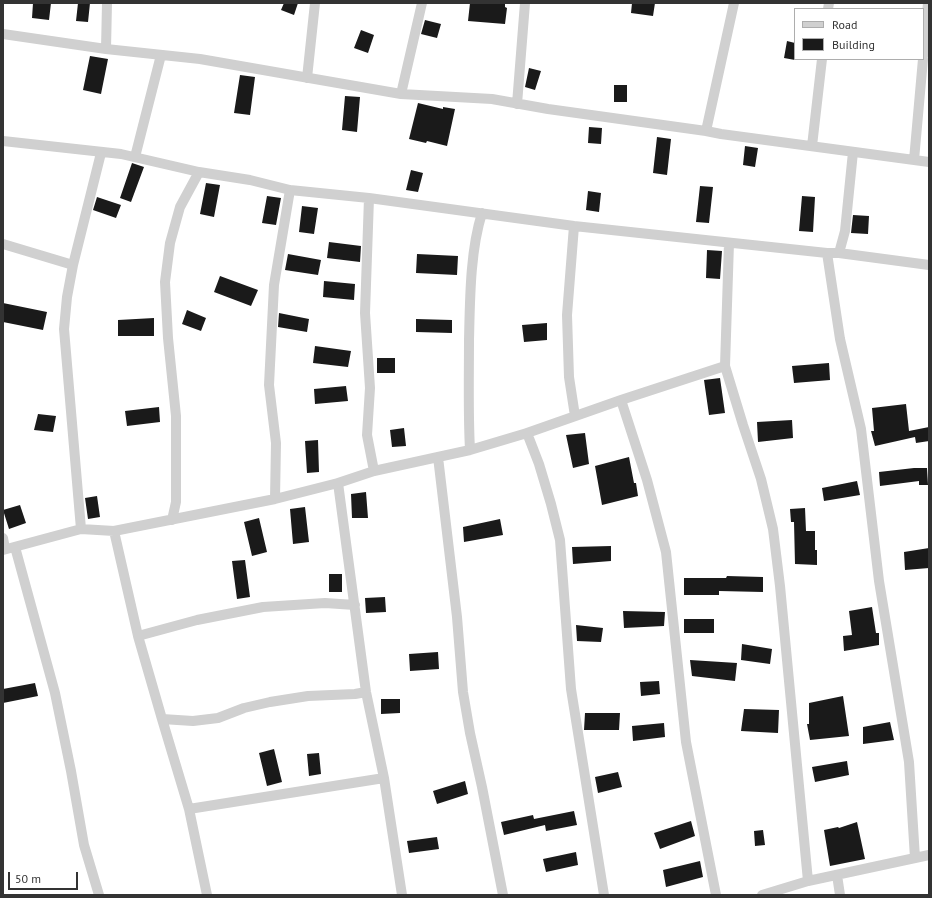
<!DOCTYPE html>
<style>
body{margin:0}
#map{position:relative;width:932px;height:898px;overflow:hidden;background:#fff;font-family:"PT Sans",sans-serif}
canvas{display:block}
.frame{position:absolute;inset:0;border:4px solid #333;pointer-events:none}
.legend{position:absolute;left:794px;top:8px;width:130px;height:52px;box-sizing:border-box;background:#fff;border:1px solid #adadad;margin:0;padding:5px 7px;list-style:none;font-size:12px;color:#333}
.legend li{display:flex;align-items:center;gap:8px;height:20px}
.legend b{width:20px;border:1px solid #adadad}
.scale{position:absolute;left:8px;top:872px;width:70px;height:18px;box-sizing:border-box;border:2px solid #333;border-top:0;padding-left:5px;font-size:12px;line-height:14px;white-space:nowrap;color:#333;-webkit-text-stroke:3px #fff;paint-order:stroke}
</style>
<div id="map">
<canvas width="932" height="898"></canvas>
<div class="frame"></div>
<ul class="legend">
<li><b style="height:5px;background:#d0d0d0"></b>Road</li>
<li><b style="height:11px;background:#1a1a1a"></b>Building</li>
</ul>
<div class="scale">50 m</div>
</div>
<script>
const context = document.querySelector('canvas').getContext('2d');
context.lineJoin = 'round';
function fillPath(path, color) {
  context.fillStyle = color;
  context.fill(path, 'evenodd');
}
function trace(path, color, width, dash) {
  context.strokeStyle = color;
  context.lineWidth = width;
  context.lineCap = dash ? 'butt' : 'round';
  context.setLineDash(dash || []);
  context.stroke(path);
}
const building = new Path2D(`
 M33,3H51L49,20L32,18Z
 M78,3H90L88,22L76,21Z
 M284,3H298L294,15L281,10Z
 M470,3H505V7L507,8L505,24L468,21Z
 M632,3H655L653,16L631,13Z
 M425,20L441,24L437,38L421,34Z
 M361,30L374,35L368,53L354,48Z
 M787,41L795,43V60L784,58Z
 M90,56L108,59L101,94L83,90Z
 M529,68L541,71L535,90L525,87Z
 M240,75L255,77L250,115L234,113Z
 M614,85H627V102H614Z
 M345,96L360,97L357,132L342,130Z
 M418,103L443,109V107L455,109L447,146L427,141L426,143L409,139Z
 M589,127L602,128L601,144L588,143Z
 M657,137L671,139L667,175L653,173Z
 M745,146L758,148L755,167L743,165Z
 M132,163L144,167L131,202L120,198Z
 M411,170L423,173L418,192L406,190Z
 M206,183L220,185L214,217L200,214Z
 M700,186L713,187L709,223L696,222Z
 M588,191L601,193L599,212L586,210Z
 M267,196L281,198L276,225L262,223Z
 M802,196L815,197L813,232L799,231Z
 M97,197L121,205L116,218L93,210Z
 M302,206L318,208L314,234L299,232Z
 M853,215L869,216L868,234L851,233Z
 M329,242L361,246L360,262L327,258Z
 M707,250L722,251L720,279L706,278Z
 M288,254L321,260L318,275L285,270Z
 M417,254L458,256L457,275L416,273Z
 M220,276L258,290L251,306L214,292Z
 M324,281L355,284L354,300L323,297Z
 M3,303L47,312L43,330L3,322Z
 M187,310L206,318L201,331L182,324Z
 M279,313L309,319L307,332L278,327Z
 M154,318V336H118V320Z
 M416,319L452,320V333L416,332Z
 M547,323V340L524,342L522,325Z
 M315,346L351,351L348,367L313,363Z
 M377,358H395V373H377Z
 M829,363L830,380L794,383L792,366Z
 M720,378L725,413L709,415L704,380Z
 M346,386L348,401L315,404L314,389Z
 M906,404L909,431L929,427V441L916,443L915,437L875,446L871,431H874L872,408Z
 M159,407L160,422L127,426L125,411Z
 M38,414L56,416L53,432L34,430Z
 M792,420L793,438L758,442L757,422Z
 M404,428L406,446L392,447L390,430Z
 M585,433L589,464L573,468L566,435Z
 M318,440L319,472L307,473L305,441Z
 M629,457L634,483H636L638,496L602,505L595,466Z
 M914,468H927L928,485H919V481L880,486L879,472Z
 M857,481L860,495L824,501L822,488Z
 M366,492L368,518H352L351,494Z
 M97,496L100,517L88,519L85,498Z
 M20,505L26,523L9,529L3,510Z
 M305,507L309,542L293,544L290,509Z
 M805,508L806,531H815V550H817V565L795,564L794,522H791L790,509Z
 M259,518L267,552L252,556L244,522Z
 M500,519L503,535L464,542L463,527Z
 M611,546V561L573,564L572,547Z
 M929,548V568L905,570L904,552Z
 M245,560L250,597L237,599L232,561Z
 M329,574H342V592H329Z
 M727,576L763,577V592L719,591V595H684V578H726Z
 M385,597L386,612L366,613L365,598Z
 M872,607L876,633H879V645L844,651L843,636L852,635L849,611Z
 M623,611L665,612L664,626L624,628Z
 M684,619H714V633H684Z
 M576,625L603,628L601,642L577,641Z
 M742,644L772,649L770,664L741,660Z
 M438,652L439,669L410,671L409,654Z
 M690,660L737,663L735,681L692,676Z
 M659,681L660,694L641,696L640,682Z
 M35,683L38,696L3,703V689Z
 M843,696L849,736L810,740L807,724H809V703Z
 M381,699H400V713L381,714Z
 M744,709L779,710L778,733L741,731Z
 M585,713H620L619,730H584Z
 M890,722L894,740L863,744V727Z
 M664,723L665,737L633,741L632,726Z
 M274,749L282,782L267,786L259,753Z
 M319,753L321,774L309,776L307,754Z
 M847,761L849,775L815,782L812,767Z
 M618,772L622,787L598,793L595,777Z
 M465,781L468,794L437,804L433,791Z
 M574,811L577,825L546,831L545,825L504,835L501,822L533,815L534,819Z
 M691,821L695,836L660,849L654,833Z
 M857,822L865,859L830,866L824,830L838,827L839,828Z
 M763,830L765,845L755,846L754,831Z
 M437,837L439,849L409,853L407,841Z
 M576,852L578,865L546,872L543,859Z
 M700,861L703,877L666,887L663,870Z`);
const minor = new Path2D(`
 M828,9L829,3
 M3,34L106,49L200,59L401,94L492,99L548,109L706,131L721,134L929,162
 M106,49L107,3
 M923,56L928,3
 M307,78L315,3
 M401,94L422,3
 M517,104L525,3
 M706,131L734,3
 M3,141L121,154L199,172L250,180L290,190L369,198L574,226L827,253H839L929,265
 M812,146L822,59
 M135,157L161,55
 M914,160L923,59
 M369,198L365,313L370,388L367,435L374,471
 M574,226L567,315L569,377L575,416
 M729,243L725,366L743,425L761,479L773,529L780,586L808,881
 M3,244L73,265L101,153
 M827,253L840,339L861,429L879,581L909,762L915,858
 M839,253L845,231L853,152
 M73,265L67,297L64,329L81,529
 M621,400L647,480L666,552L686,742L716,895
 M527,433L539,464L551,504L560,540L571,689L604,895
 M470,450C468,413 469,377 469,340C470,300 470,251 482,213
 M438,457L457,617L463,692L470,733L482,787L503,895
 M338,483L366,692L384,778L402,895
 M275,499L276,443L269,385L274,285L290,190
 M172,520L176,502V416L168,338L165,282L170,243L180,207L199,172
 M114,531L138,636L162,719L189,809L207,895
 M3,538L5,549
 M15,547L55,693L71,771L84,845L99,895
 M3,550L81,529L114,531L275,499L338,483L374,471L470,450L527,433L621,400L725,366
 M138,636L197,620L263,607L325,603L355,605
 M162,719L193,721L218,718L244,708L270,702L308,696L355,694L366,692
 M189,809L384,778
 M837,875L840,895
 M762,895L808,881L929,855`);
fillPath(building, '#1a1a1a');
trace(minor, '#d0d0d0', 10);
</script>
